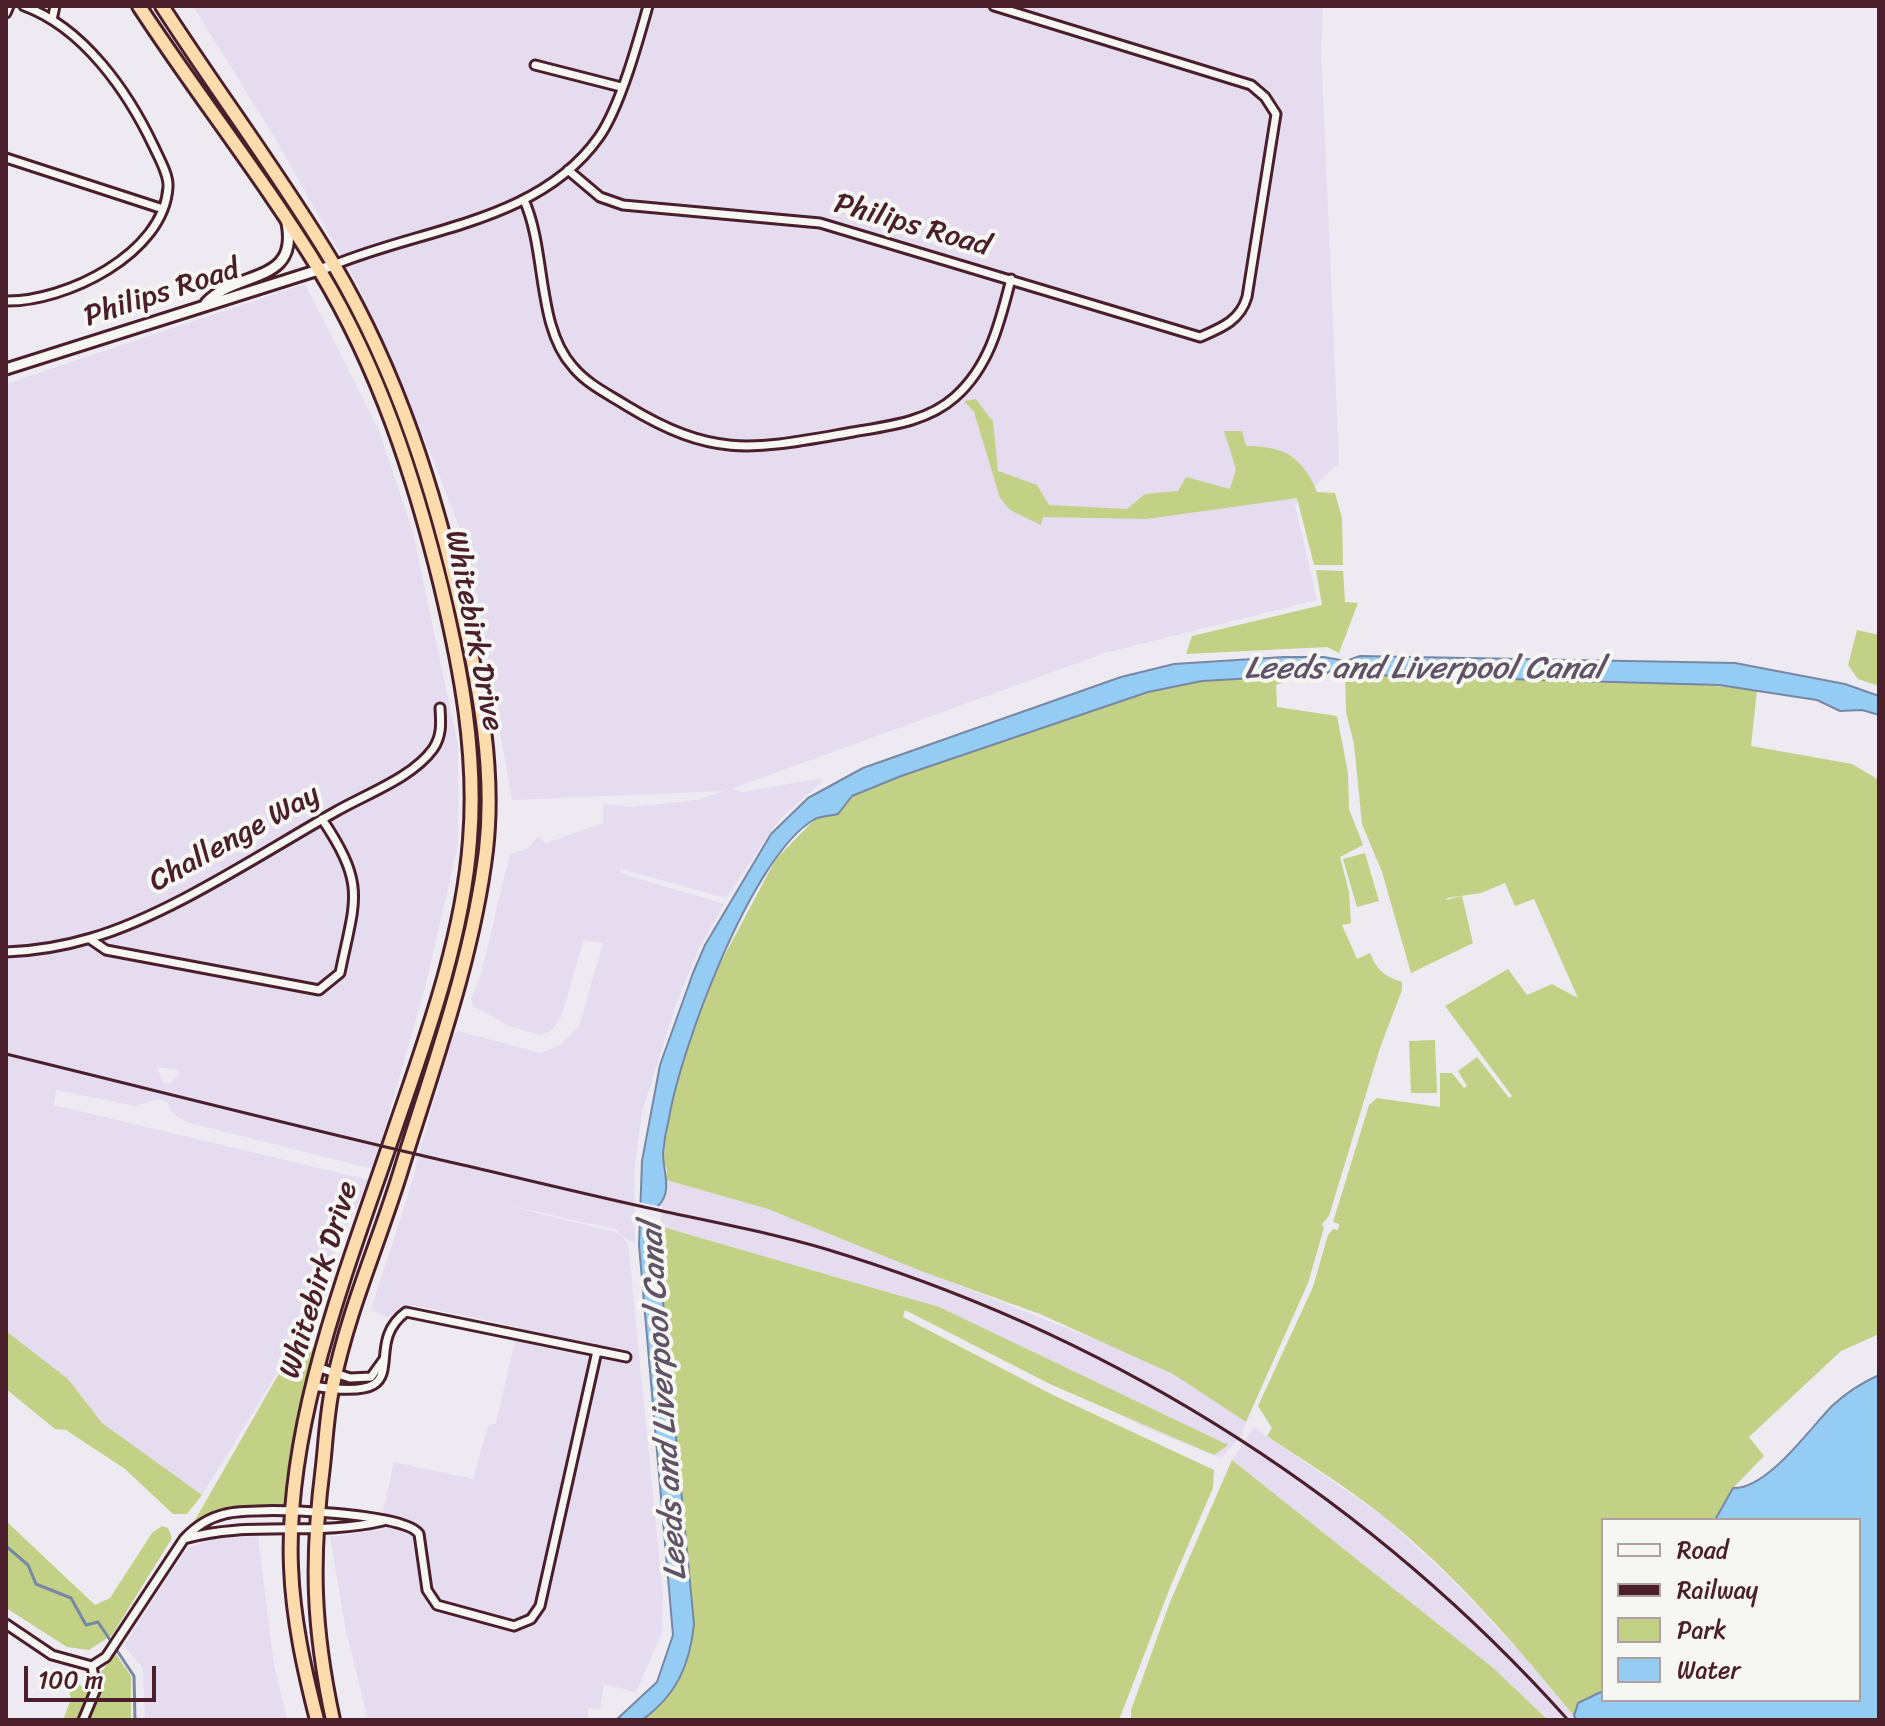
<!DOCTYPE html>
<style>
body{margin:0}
#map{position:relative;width:1885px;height:1726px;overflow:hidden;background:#eeeaf1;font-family:Sriracha,sans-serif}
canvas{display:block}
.frame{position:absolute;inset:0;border:8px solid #4a1f2b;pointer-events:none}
.legend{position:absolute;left:1601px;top:1518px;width:260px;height:184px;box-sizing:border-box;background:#f6f6f2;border:2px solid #b1a0a2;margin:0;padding:10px 14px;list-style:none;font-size:24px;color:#4a1f2b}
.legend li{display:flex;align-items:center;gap:16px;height:40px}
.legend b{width:40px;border:2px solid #b1a0a2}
.scale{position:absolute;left:24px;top:1666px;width:132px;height:36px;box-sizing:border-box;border:4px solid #4a1f2b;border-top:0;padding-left:10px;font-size:24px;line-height:28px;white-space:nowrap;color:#4a1f2b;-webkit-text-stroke:6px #f6f6f2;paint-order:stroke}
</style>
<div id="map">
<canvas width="1885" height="1726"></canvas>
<div class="frame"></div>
<ul class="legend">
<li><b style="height:10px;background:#f6f6f2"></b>Road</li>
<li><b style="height:10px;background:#4a1f2b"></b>Railway</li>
<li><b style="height:22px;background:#c2d185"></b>Park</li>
<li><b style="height:22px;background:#95ccf4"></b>Water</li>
</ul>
<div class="scale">100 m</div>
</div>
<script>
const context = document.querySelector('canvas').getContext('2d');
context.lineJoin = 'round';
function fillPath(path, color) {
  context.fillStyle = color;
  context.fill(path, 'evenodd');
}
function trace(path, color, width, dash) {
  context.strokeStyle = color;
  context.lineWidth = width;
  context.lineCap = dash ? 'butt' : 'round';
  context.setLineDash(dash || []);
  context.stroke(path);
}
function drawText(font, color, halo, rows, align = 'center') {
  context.font = font + ' Sriracha,sans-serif';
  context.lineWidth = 8;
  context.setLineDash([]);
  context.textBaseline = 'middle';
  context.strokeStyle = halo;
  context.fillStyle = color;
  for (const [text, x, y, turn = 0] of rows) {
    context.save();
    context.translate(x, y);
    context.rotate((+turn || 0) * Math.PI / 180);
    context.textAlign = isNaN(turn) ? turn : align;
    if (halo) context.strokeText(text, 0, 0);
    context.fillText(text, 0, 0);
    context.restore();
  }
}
const built = new Path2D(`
 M193,6H1323L1321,49L1339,463L1295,505L1317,600L1105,653L731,789L743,792L822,778L823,781L779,820L726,898L621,869L620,873L724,904L698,951L676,1004L642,1112L634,1173L635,1242L629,1241L615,1229L493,1202L619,1233L628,1243L663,1596L662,1632L636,1692L604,1684L600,1709L588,1708V1720H368L346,1631L330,1537L379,1530L394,1462L473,1479L488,1425L496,1424L518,1327L413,1305L388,1317L371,1310L412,1182L451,1037L458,1031L540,1053L560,1045L579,1026L603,943L584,940L560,1019L550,1032L540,1035L511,1027L473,1006L471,999L480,978L510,854L527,849L538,837L546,843L603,823V804L633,807L697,800L724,791L512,800L474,584L460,529L434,462L358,285L273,135Z
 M305,284L379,431L413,533L458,745V844L426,984L373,1169L186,1122L171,1112L167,1102L158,1099L135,1106L56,1090L54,1105L369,1180L281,1367L202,1495L102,1423L68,1379L6,1331V384ZM157,1067L179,1070L177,1077L170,1084L163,1082Z
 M666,1180L768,1209L1114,1347L1173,1374L1246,1422L1242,1435L1221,1458L1144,1427L905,1297L656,1225Z
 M1254,1427L1384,1517L1451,1579L1527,1659L1577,1720H1548L1492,1667L1232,1460Z
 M258,1536L274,1665L287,1720H145L143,1668L124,1646L140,1620L186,1550L211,1538Z`);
const green = new Path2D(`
 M976,399L993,422L998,471L1037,485L1049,505L1127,509L1145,494L1178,491L1186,477L1230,489L1236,469L1224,431H1242L1246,446C1284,446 1302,456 1317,492L1335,493L1342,518L1343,565H1314L1297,498L1147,519L1043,517L1041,525L1010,510L1000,498L974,412L964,401Z
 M1316,570L1343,571L1345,602L1358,603L1339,653L1327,647L1186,654L1192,636L1322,605Z
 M1857,630L1879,635V686L1858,679L1848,665Z
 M1345,667L1369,675L1669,682L1757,690L1751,746L1852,764L1879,780V1334L1841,1351L1749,1437L1764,1456L1733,1488L1715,1520H1603V1691L1578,1702L1574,1716C1516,1645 1455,1574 1383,1516C1347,1487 1306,1462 1267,1436L1272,1428L1258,1406L1313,1287L1328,1235L1333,1229L1338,1230L1339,1224L1333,1222L1369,1105L1377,1098L1440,1107V1073H1452L1464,1088L1467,1086L1458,1071L1477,1057L1509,1098L1512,1096L1445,1006L1508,969L1527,995L1552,984L1578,998L1534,899L1515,906L1505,883L1481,893L1447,898L1446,900L1462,896L1473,943L1411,973L1382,872L1362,824L1354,744L1346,712Z
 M1304,675L1276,685L1277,707L1337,716L1348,773L1349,809L1363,845L1340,857L1349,892L1351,923L1342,925L1357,959L1370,953C1377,970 1384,976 1402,982V990L1380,1048L1329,1216L1322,1224L1324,1228L1308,1283L1246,1422L1173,1374L1040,1314L921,1271L768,1209L666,1180L667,1169L663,1161L669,1115L688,1041L714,975L776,859L816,818L829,816L852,796L901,775L1148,692L1202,681Z
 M1365,853L1379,901L1357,907L1343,859Z
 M1435,1040L1437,1093H1411L1409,1041Z
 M656,1225L939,1307L1228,1445L1214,1455L1052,1385L905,1310L903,1317L1053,1395L1214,1470L1213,1488L1171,1585L1119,1720H642C676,1696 690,1665 694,1624Z
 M6,1331L68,1379L102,1423L202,1495L187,1514H173L125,1469L66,1430L55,1429L6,1389Z
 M297,1342L321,1350L293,1511L225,1514L187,1534Z
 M1232,1460L1492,1667L1548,1720H1131V1710L1170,1602Z
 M6,1521L95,1605L110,1598L152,1533L162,1526L168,1528L172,1538L112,1635L89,1650L67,1647L6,1608Z
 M116,1654L131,1676V1720H89L101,1690V1672Z
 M79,1684L89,1692L77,1720H63L71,1699L69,1690Z`);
const water = new Path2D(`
 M1360,656L1735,663L1845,684L1879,696V715L1862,710L1840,711L1817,700L1719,685L1369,675L1335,667L1326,674L1202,681L1148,692L901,776L852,796L838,814C831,816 821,816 815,819C752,854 681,1048 669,1118C666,1130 664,1142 663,1154C663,1171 673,1192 658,1206L657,1246L664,1257L660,1270L694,1624C690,1665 676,1696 642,1720H616L657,1682L673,1635L639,1245L642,1161L660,1065L693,973L705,945L771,834L808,798L863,768L1121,677L1174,664L1284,657H1324L1346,661Z
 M1879,1375V1720H1577L1574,1716L1578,1703L1603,1691V1700H1859V1520H1715L1733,1488C1767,1490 1810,1428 1832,1406C1847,1392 1861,1383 1879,1375Z`);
const pier = new Path2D(`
 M638,1202L662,1207L660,1225L637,1220Z`);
const stream = new Path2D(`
 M6,1546L28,1565L36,1584L71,1598L86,1625L98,1622L134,1676L135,1720`);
const minor = new Path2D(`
 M6,13L9,6
 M52,20L55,6
 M535,65L621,87
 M6,158L163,209
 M568,170L600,197L623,205L820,223L1200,337C1221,328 1240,321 1247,297L1276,114L1265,97L1251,85L994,6
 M524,200C547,251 536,326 573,367C587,384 608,394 627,406C716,460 755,449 853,432C888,426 927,422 955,397C990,366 1000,322 1011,279
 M334,265C423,228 539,222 599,137C620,107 638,42 648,6
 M6,301C65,302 164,254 168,187C169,175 159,158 154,147C128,92 84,28 24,6
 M90,939L106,950L319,990L340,973C355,899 367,886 322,819
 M6,952C34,951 64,946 91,938C168,916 264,852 335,812C366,794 412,778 433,749C442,736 441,723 440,708
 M317,1367L350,1378L371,1377L384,1359
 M313,1386C425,1404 357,1348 406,1312L626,1357
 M383,1521C316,1537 250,1520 184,1539C195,1527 208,1518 225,1514C253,1506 405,1512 419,1534L427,1590L437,1605L514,1626L531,1619L540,1606L597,1351
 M6,1624L52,1655L92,1666
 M92,1666L106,1657L184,1539
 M83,1720L96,1689L92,1666`);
const tertiary = new Path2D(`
 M206,303C238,269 299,285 287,223
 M6,369L334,265`);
const trunk = new Path2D(`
 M139,6C197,95 264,179 320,271C379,369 414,476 441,586C461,670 477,754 470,840C463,936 428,1033 397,1123C351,1260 285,1420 291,1567C293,1619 304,1669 317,1720
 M162,6C218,93 281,176 334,265C398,374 435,492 463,615C480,691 495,771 486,850C473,958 434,1064 402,1167C380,1240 348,1310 333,1385C327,1411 326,1439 323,1466C311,1560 313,1628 333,1720`);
const rail = new Path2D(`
 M6,1054C158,1091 310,1130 463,1165C528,1180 593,1196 658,1210C721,1224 784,1235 845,1255C1124,1342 1373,1502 1568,1720`);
const streetNames = [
 ["Philips Road",912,226,16],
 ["Philips Road",162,294,-18],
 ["Whitebirk Drive",473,631,79],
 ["Challenge Way",235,839,-29],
 ["Whitebirk Drive",320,1280,-73]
];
const waterNames = [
 ["Leeds and Liverpool Canal",1424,670],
 ["Leeds and Liverpool Canal",665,1401,-94]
];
fillPath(built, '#e5dcef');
fillPath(green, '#c2d185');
fillPath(water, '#95ccf4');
trace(water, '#7787a4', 2);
fillPath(pier, '#eeeaf1');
trace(stream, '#7787a4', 3);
trace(minor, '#4a1f2b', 13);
trace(tertiary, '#4a1f2b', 15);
trace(trunk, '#4a1f2b', 18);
trace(minor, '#f6f6f2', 7);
trace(tertiary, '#f6f6f2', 9);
trace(trunk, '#fcdcac', 12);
trace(rail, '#4a1f2b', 3);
drawText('30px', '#4a1f2b', '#f6f6f2', streetNames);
drawText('italic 32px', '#605367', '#f6f6f2', waterNames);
</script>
